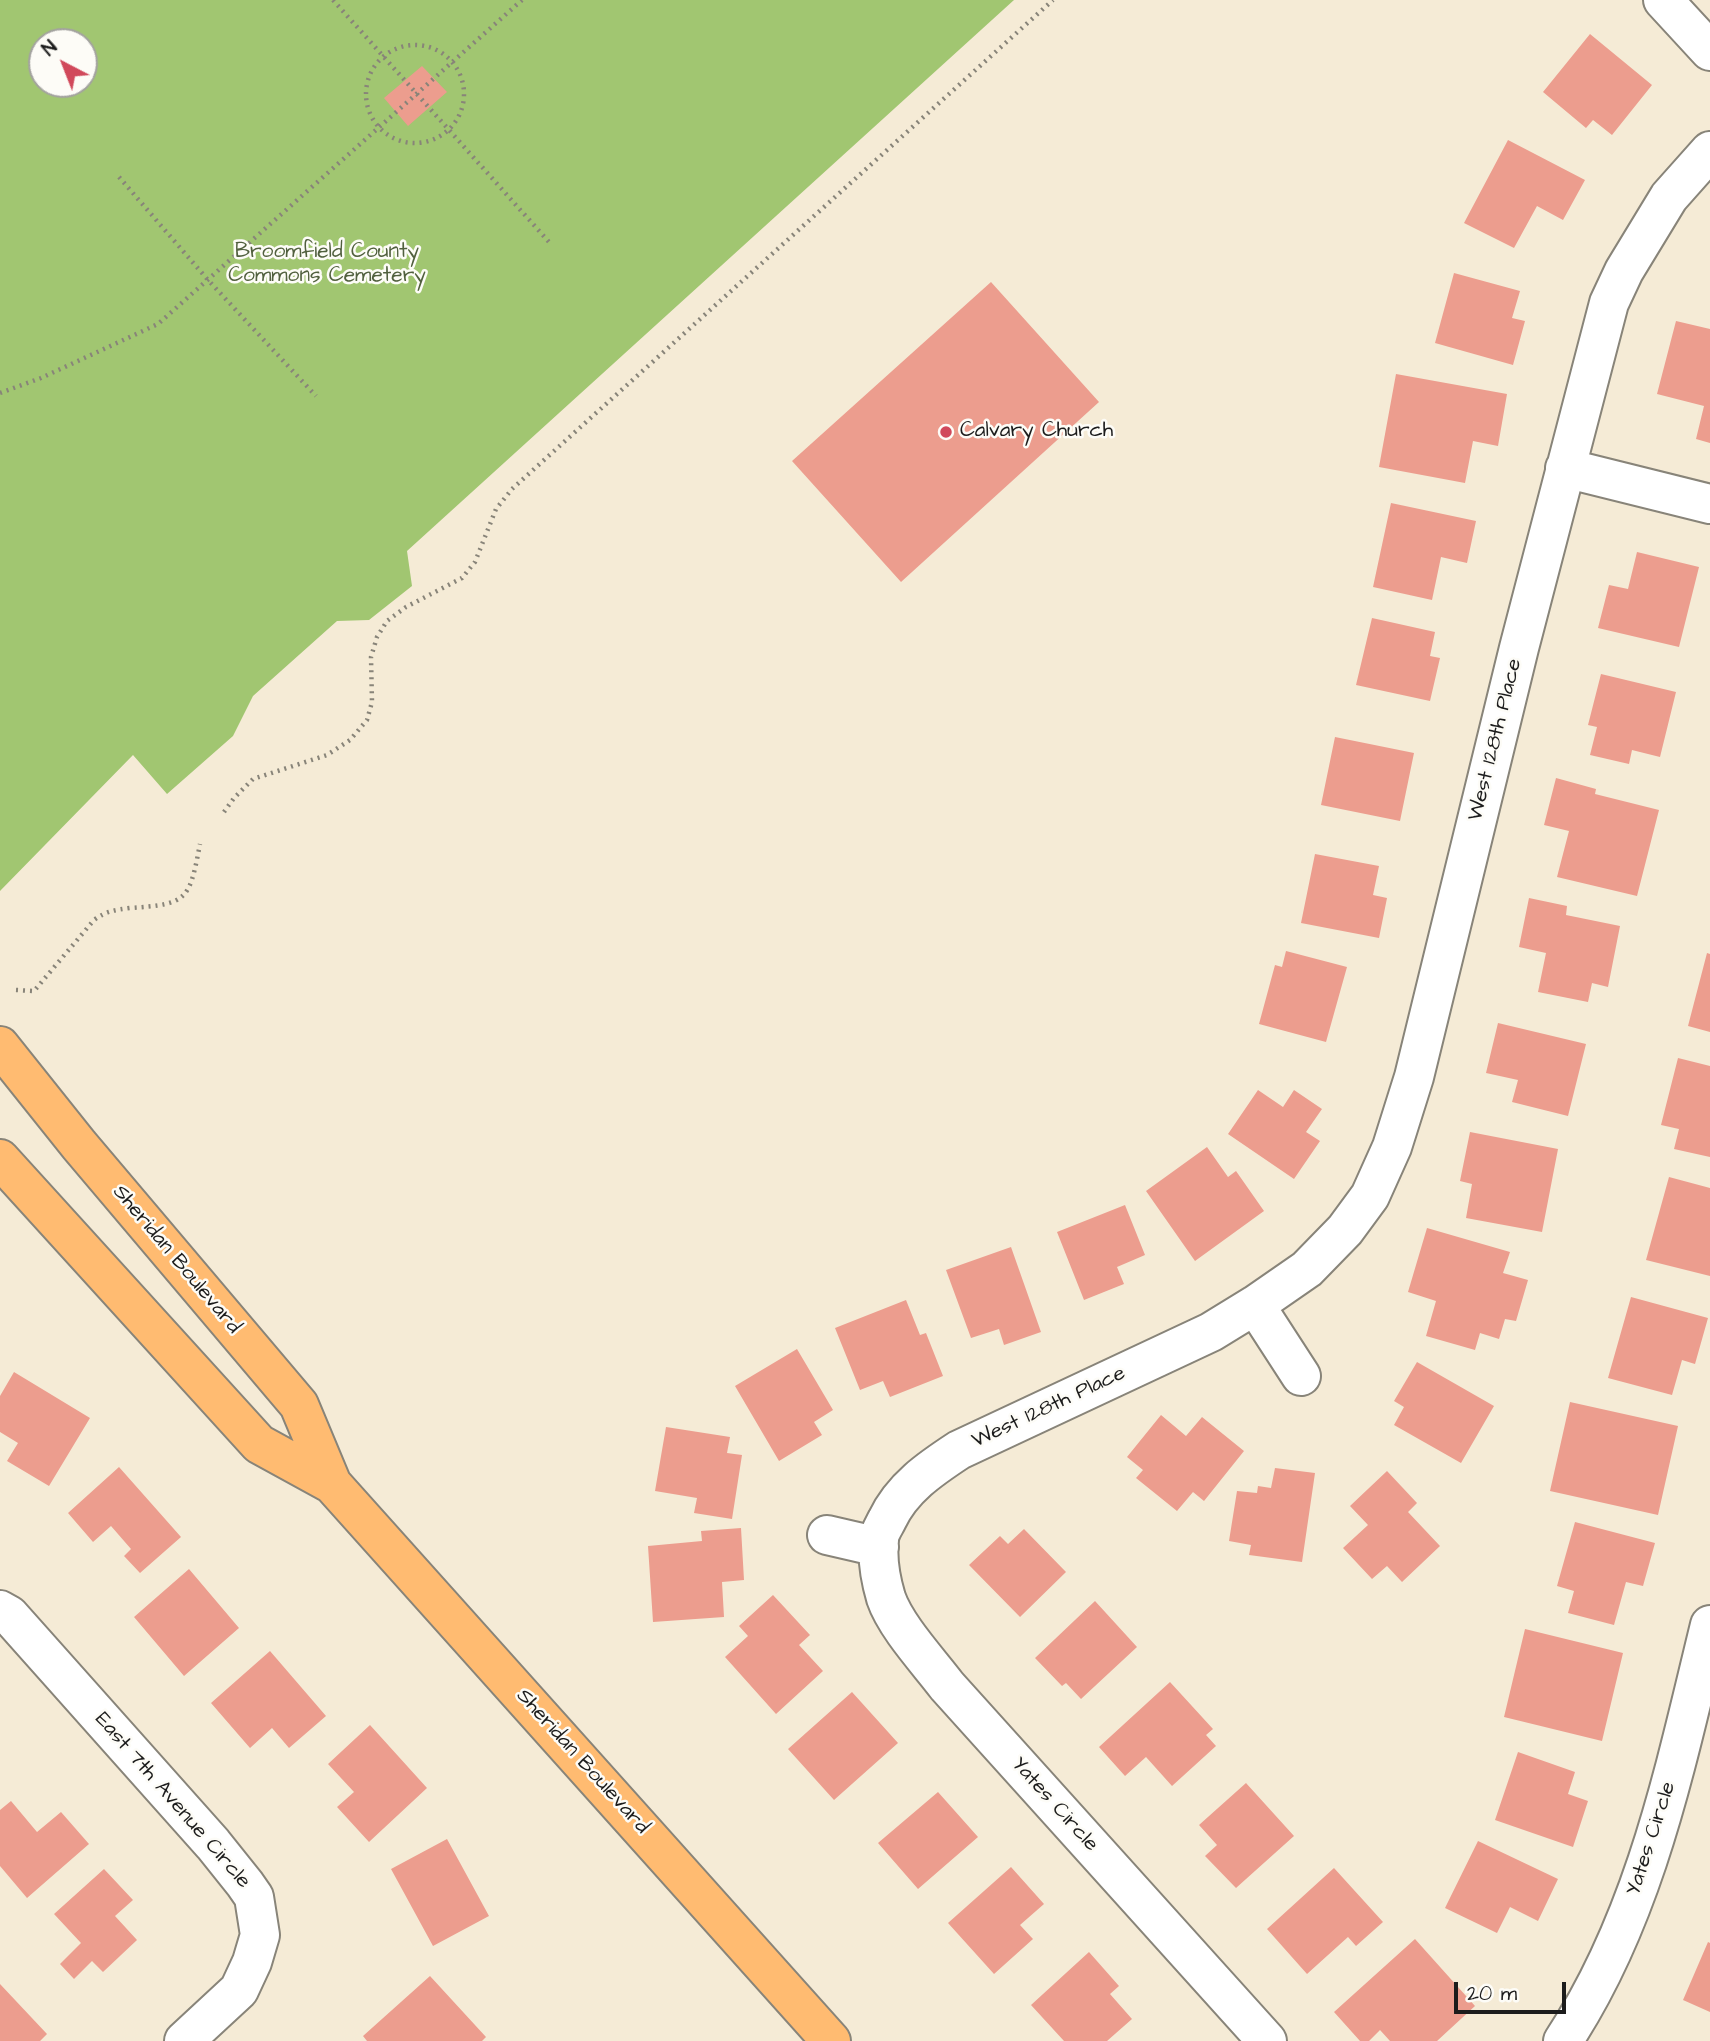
<!DOCTYPE html>
<style>
body{margin:0}
#map{position:relative;width:1710px;height:2041px;overflow:hidden;background:#f5ebd6;font-family:"Architects Daughter",sans-serif}
canvas{display:block}
.north{position:absolute;left:28px;top:28px;width:70px;height:70px;box-sizing:border-box;background:#fdfcf7;border:2px solid #a3a29f;border-radius:50%;rotate:318deg;font-size:19px;font-weight:700;line-height:28px;text-align:center;color:#1c1c1c}
.north::after{content:'';display:block;margin:auto;width:24px;height:32px;background:#d1495b;clip-path:polygon(50% 0,100% 100%,50% 72%,0 100%)}
.scale{position:absolute;left:1454px;top:1982px;width:112px;height:32px;box-sizing:border-box;border:4px solid #1c1c1c;border-top:0;padding-left:9px;font-size:21px;line-height:24px;white-space:nowrap;color:#1c1c1c;-webkit-text-stroke:5px #fdfcf7;paint-order:stroke}
</style>
<div id="map">
<canvas width="1710" height="2041"></canvas>
<div class="north">N</div>
<div class="scale">20 m</div>
</div>
<script>
const context = document.querySelector('canvas').getContext('2d');
context.lineJoin = 'round';
function fillPath(path, color) {
  context.fillStyle = color;
  context.fill(path, 'evenodd');
}
function trace(path, color, width, dash) {
  context.strokeStyle = color;
  context.lineWidth = width;
  context.lineCap = dash ? 'butt' : 'round';
  context.setLineDash(dash || []);
  context.stroke(path);
}
function drawText(font, color, halo, rows, align = 'center') {
  context.font = font + ' "Architects Daughter",sans-serif';
  context.lineWidth = 5;
  context.setLineDash([]);
  context.textBaseline = 'middle';
  context.strokeStyle = halo;
  context.fillStyle = color;
  for (const [text, x, y, turn = 0] of rows) {
    context.save();
    context.translate(x, y);
    context.rotate((+turn || 0) * Math.PI / 180);
    context.textAlign = isNaN(turn) ? turn : align;
    if (halo) context.strokeText(text, 0, 0);
    context.fillText(text, 0, 0);
    context.restore();
  }
}
const green = new Path2D(`
 M0,0H1014L407,551L412,586L369,620L337,621L253,696L233,736L167,794L133,755L0,891ZM42,42H84V84H42Z`);
const building = new Path2D(`
 M1590,34L1652,85L1612,135L1593,120L1586,128L1543,92Z
 M422,66L447,92L408,126L384,98Z
 M1508,140L1585,180L1563,220L1537,206L1514,248L1464,223Z
 M1454,273L1520,291L1512,318L1525,321L1513,365L1435,343Z
 M991,282L1099,402L901,582L792,461Z
 M1676,321L1710,329V443L1696,439L1704,406L1657,394Z
 M1396,374L1507,394L1498,446L1473,441L1465,483L1379,467Z
 M1391,503L1476,521L1467,563L1441,557L1432,600L1373,587Z
 M1637,552L1699,567L1679,647L1598,628L1609,585L1628,589Z
 M1372,618L1435,632L1430,656L1440,658L1430,701L1356,685Z
 M1601,674L1676,692L1660,757L1632,750L1629,764L1590,755L1597,727L1588,725Z
 M1335,737L1414,753L1400,821L1321,805Z
 M1556,778L1596,789L1595,794L1659,810L1637,896L1557,877L1569,831L1544,825Z
 M1315,854L1379,866L1373,895L1387,898L1379,938L1301,923Z
 M1529,898L1567,906L1566,915L1620,926L1608,987L1592,983L1588,1002L1538,992L1546,953L1519,947Z
 M1286,951L1347,967L1326,1042L1259,1024L1275,965L1282,967Z
 M1707,953L1710,954V1032L1688,1026Z
 M1498,1023L1586,1044L1568,1116L1512,1102L1518,1080L1486,1073Z
 M1678,1058L1710,1066V1157L1674,1149L1679,1129L1661,1125Z
 M1258,1090L1283,1107L1294,1090L1322,1109L1306,1132L1320,1141L1294,1179L1228,1134Z
 M1470,1132L1558,1149L1542,1232L1466,1218L1472,1184L1460,1181Z
 M1207,1147L1228,1177L1236,1171L1264,1211L1195,1261L1146,1191Z
 M1669,1177L1710,1188V1276L1646,1260Z
 M1125,1205L1145,1255L1117,1267L1124,1284L1084,1300L1057,1232Z
 M1427,1228L1510,1252L1503,1273L1528,1280L1516,1321L1505,1319L1499,1339L1480,1333L1475,1350L1426,1336L1436,1301L1408,1292Z
 M1011,1247L1041,1332L1004,1345L999,1329L971,1338L946,1270Z
 M1631,1297L1708,1318L1695,1364L1682,1360L1672,1395L1608,1378Z
 M906,1300L920,1335L926,1333L943,1376L890,1397L883,1381L860,1390L835,1328Z
 M797,1349L833,1410L814,1422L822,1435L779,1461L735,1386Z
 M1417,1362L1494,1406L1461,1463L1394,1425L1404,1407L1394,1401Z
 M14,1372L90,1418L49,1486L7,1461L18,1443L0,1432V1396Z
 M1570,1402L1678,1426L1658,1515L1550,1491Z
 M1161,1415L1186,1436L1202,1417L1244,1451L1204,1501L1193,1492L1177,1511L1136,1478L1143,1470L1127,1457Z
 M666,1427L730,1437L727,1453L742,1455L732,1519L694,1513L697,1498L655,1491Z
 M119,1467L181,1537L140,1573L124,1556L131,1549L111,1526L93,1542L68,1513Z
 M1275,1468L1315,1473L1302,1562L1249,1555L1251,1545L1229,1541L1237,1491L1257,1493L1258,1486L1271,1488Z
 M1387,1471L1417,1503L1408,1512L1440,1546L1402,1582L1387,1566L1372,1579L1343,1548L1368,1525L1350,1506Z
 M1575,1522L1655,1543L1643,1586L1626,1582L1614,1625L1568,1613L1574,1591L1557,1586Z
 M741,1528L744,1580L722,1582L724,1617L653,1622L648,1546L702,1541L701,1531Z
 M1024,1529L1066,1572L1020,1617L969,1565L1000,1536L1008,1544Z
 M189,1569L239,1628L184,1676L134,1617Z
 M773,1595L810,1635L799,1645L823,1671L776,1714L725,1657L748,1636L739,1626Z
 M1095,1601L1137,1647L1081,1699L1066,1683L1062,1686L1035,1658Z
 M1525,1629L1623,1653L1602,1741L1504,1717Z
 M270,1651L326,1716L289,1748L272,1728L250,1748L211,1703Z
 M1170,1682L1213,1729L1206,1735L1216,1746L1172,1786L1146,1757L1125,1776L1099,1747Z
 M852,1692L898,1743L834,1800L788,1749Z
 M370,1725L427,1788L369,1842L337,1807L354,1792L328,1764Z
 M1518,1752L1575,1772L1568,1794L1588,1801L1573,1847L1495,1820Z
 M1246,1783L1294,1836L1236,1888L1205,1856L1217,1845L1199,1825Z
 M938,1792L978,1837L918,1889L878,1843Z
 M11,1801L37,1832L61,1812L89,1844L27,1898L0,1866V1810Z
 M447,1839L489,1916L433,1946L391,1869Z
 M1478,1841L1558,1879L1538,1921L1510,1907L1497,1933L1445,1908Z
 M1011,1867L1044,1904L1020,1925L1033,1939L994,1974L948,1923Z
 M1334,1868L1383,1922L1356,1946L1348,1937L1307,1974L1267,1929Z
 M104,1869L133,1900L115,1916L137,1940L103,1972L92,1961L74,1979L60,1964L81,1943L54,1914Z
 M1415,1939L1475,2006L1437,2041H1390L1380,2030L1369,2041H1360L1334,2012Z
 M1708,1942L1710,1943V2012L1683,2000Z
 M1089,1952L1119,1986L1110,1994L1132,2019L1107,2041H1064L1031,2005Z
 M430,1976L486,2037L482,2041H367L363,2036Z
 M0,1984L47,2034L40,2041H0Z`);
const path = new Path2D(`
 M333,0L549,242
 M366 94a49 49 0 1 1 98 0a49 49 0 1 1-98 0Z
 M119,177L208,280L316,396
 M0,393L41,378L158,324L522,0
 M224,812L234,798L253,779L327,755L350,740L367,720L372,702L371,657L377,637L387,621L406,607L462,578L475,562L496,509L512,489L1053,0
 M16,990L34,991L94,920C106,911 115,910 130,908C188,904 189,901 200,844`);
const street = new Path2D(`
 M1663,0L1710,51
 M1565,468L1710,504
 M1255,1305L1301,1376
 M827,1535L879,1547
 M0,1610L9,1615L213,1844L245,1884L254,1897L260,1935L252,1962L239,1990L184,2041
 M1267,2041L947,1686C929,1662 896,1627 886,1598C881,1581 877,1558 879,1540C879,1533 884,1526 887,1520C902,1488 930,1469 959,1450L1211,1332L1255,1305L1307,1269L1345,1230L1370,1196L1392,1147L1414,1077L1519,648L1609,303L1624,271L1669,197L1710,151
 M1563,2041C1645,1917 1675,1768 1710,1625`);
const primary = new Path2D(`
 M0,1046L79,1145L299,1405L332,1484
 M0,1159L259,1444L332,1484L831,2041`);
const markers = [
 [946,432,7,"#d1495b"]
];
const parkNames = [
 ["Broomfield County",327,253],
 ["Commons Cemetery",327,277]
];
const poiNames = [
 ["Calvary Church",960,432]
];
const streetNames = [
 ["West 128th Place",1496,740,-76],
 ["Sheridan Boulevard",176,1260,50],
 ["West 128th Place",1049,1408,-25],
 ["Sheridan Boulevard",582,1762,48],
 ["East 7th Avenue Circle",172,1801,49],
 ["Yates Circle",1054,1805,48],
 ["Yates Circle",1652,1839,-72]
];
fillPath(green, '#a1c671');
fillPath(building, '#ec9d8e');
trace(street, '#888479', 42);
trace(primary, '#888479', 42);
trace(path, '#888479', 4.5, [2, 5]);
trace(street, '#fff', 38);
trace(primary, '#ffbb71', 38);
for (const [x, y, r, color] of markers) {
  const dot = new Path2D();
  dot.arc(x, y, r, 0, 2 * Math.PI);
  context.fillStyle = color;
  context.fill(dot);
  trace(dot, '#fdfcf7', 2.5);
}
drawText('21px', '#51603e', '#fdfcf7', parkNames);
drawText('21px', '#1c1c1c', '#fdfcf7', poiNames, 'left');
drawText('21px', '#1c1c1c', '#fdfcf7', streetNames);
</script>
